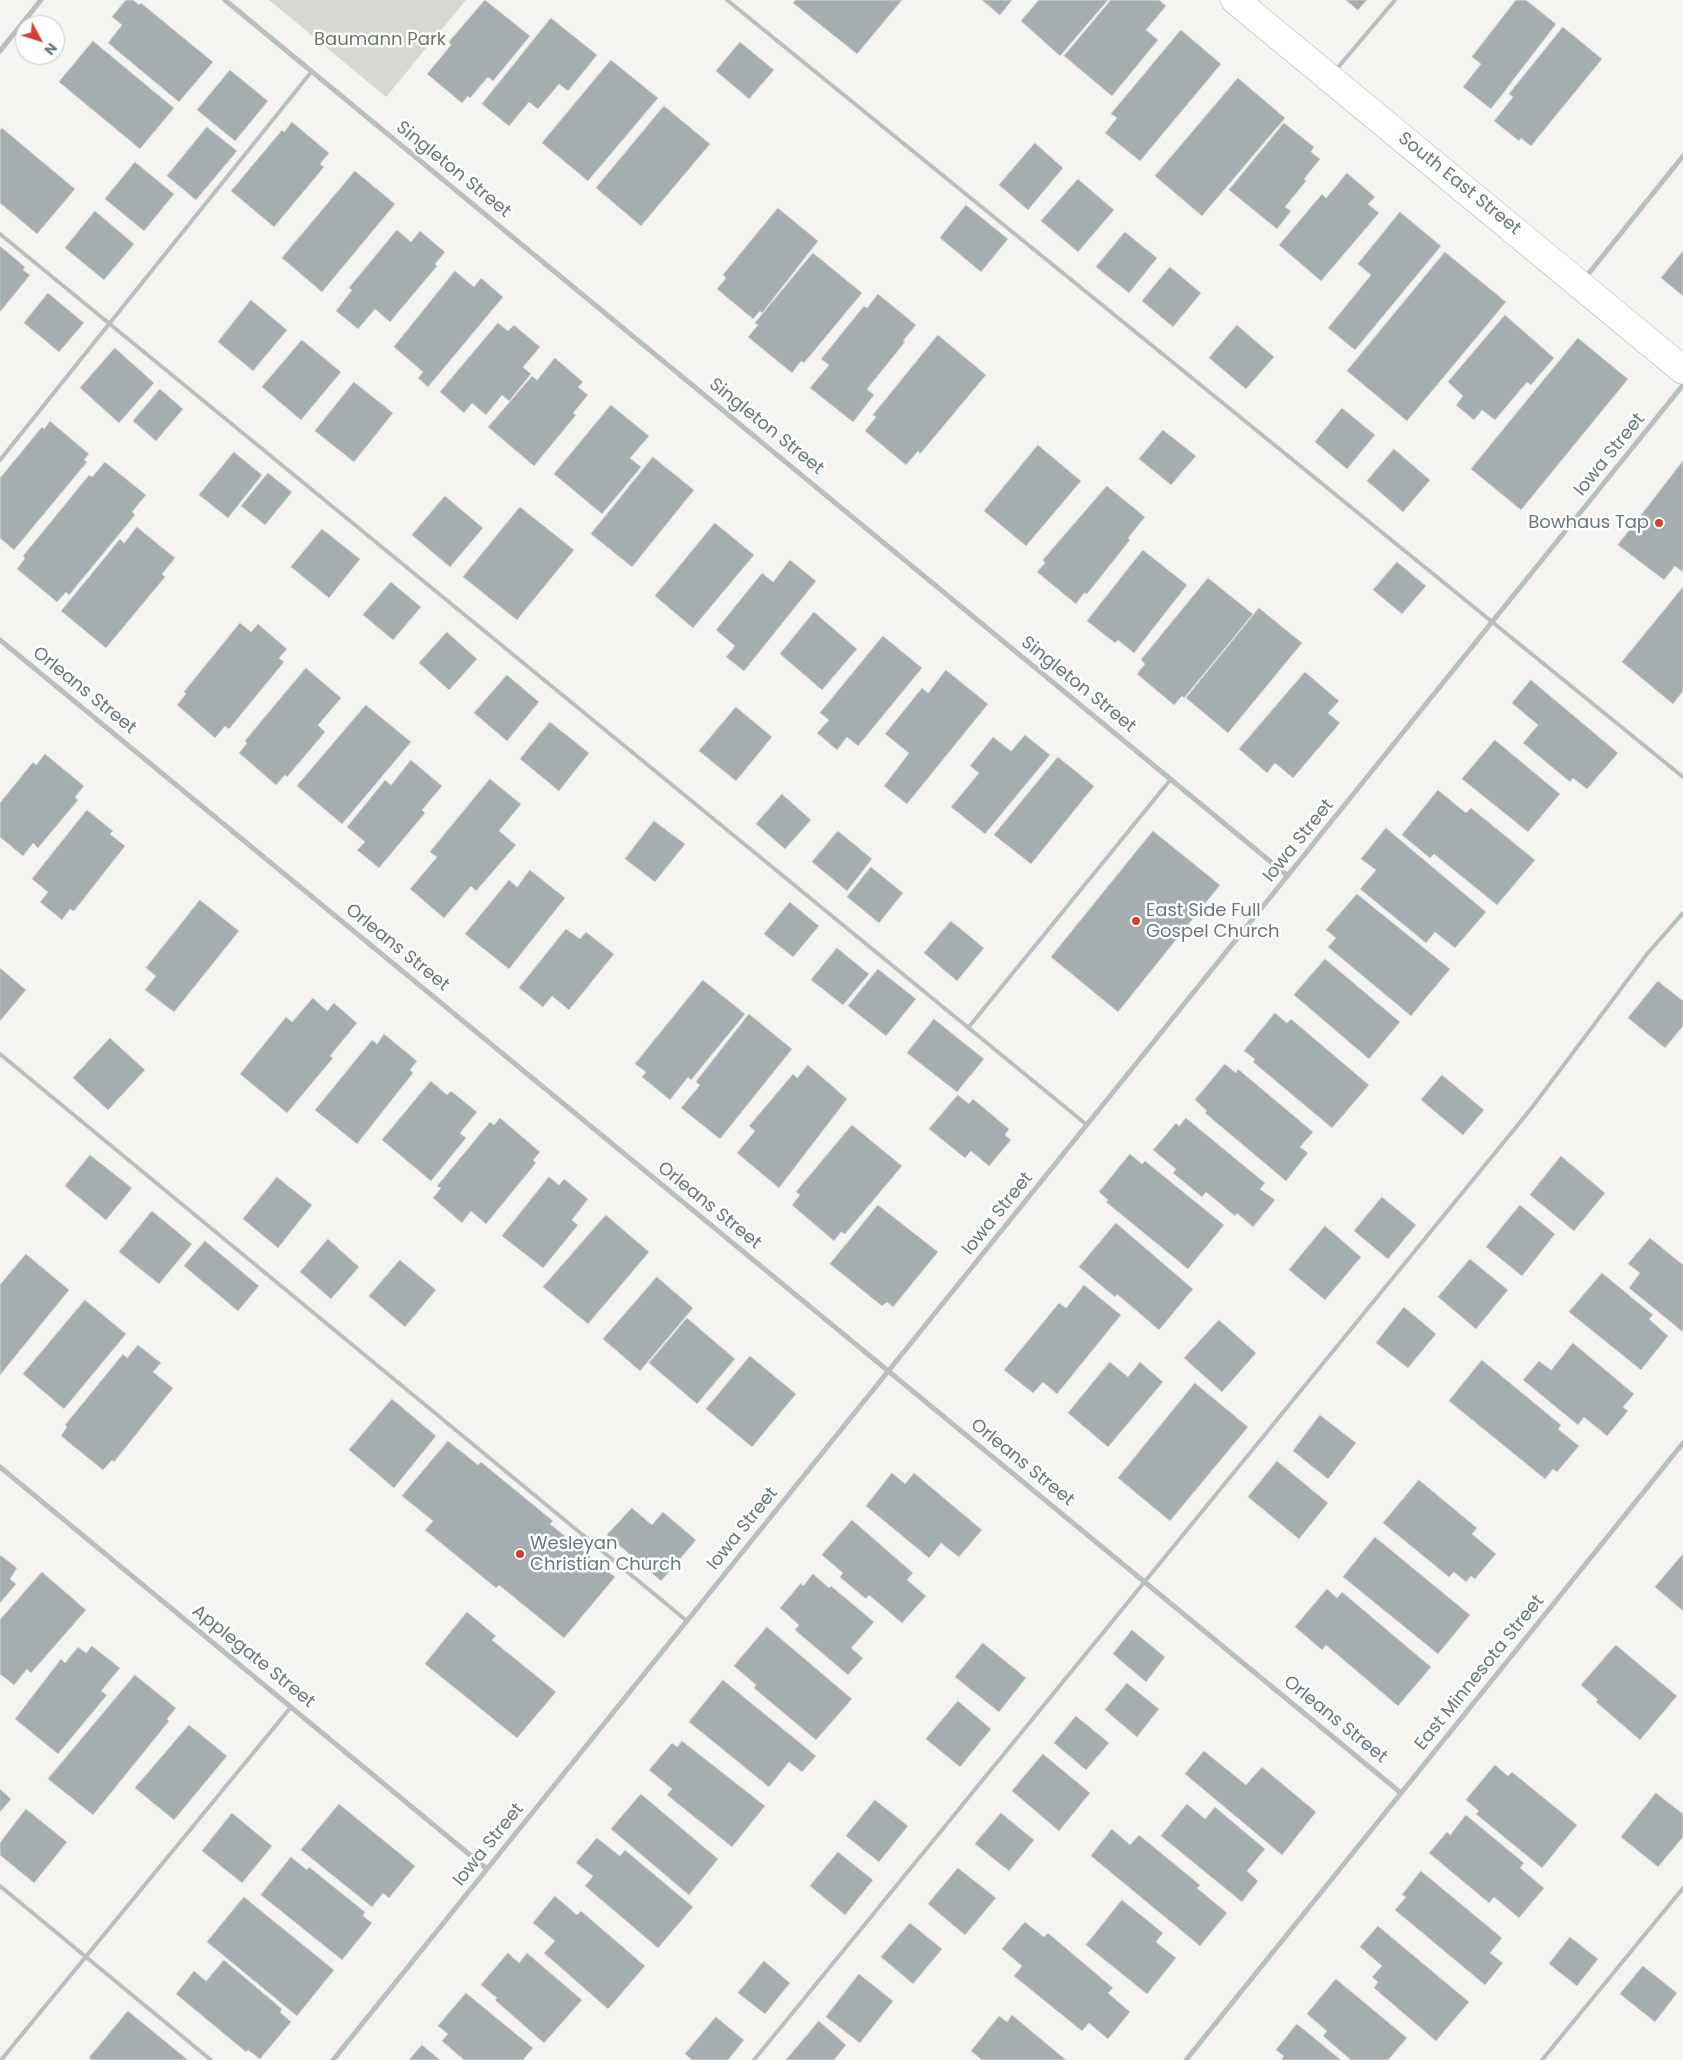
<!DOCTYPE html>
<style>
body{margin:0}
#map{position:relative;width:1683px;height:2060px;overflow:hidden;background:#f5f4f1;font-family:Poppins,sans-serif}
canvas{display:block}
.north{position:absolute;left:15px;top:15px;width:50px;height:50px;box-sizing:border-box;background:#fff;border:1px solid #c2c9cc;border-radius:50%;rotate:130deg;font-size:14px;font-weight:700;line-height:20px;text-align:center;color:#667880}
.north::after{content:'';display:block;margin:auto;width:18px;height:22px;background:#d7402f;clip-path:polygon(50% 0,100% 100%,50% 72%,0 100%)}
</style>
<div id="map">
<canvas width="1683" height="2060"></canvas>
<div class="north">N</div>
</div>
<script>
const context = document.querySelector('canvas').getContext('2d');
context.lineJoin = 'round';
function fillPath(path, color) {
  context.fillStyle = color;
  context.fill(path, 'evenodd');
}
function trace(path, color, width, dash) {
  context.strokeStyle = color;
  context.lineWidth = width;
  context.lineCap = dash ? 'butt' : 'round';
  context.setLineDash(dash || []);
  context.stroke(path);
}
function drawText(font, color, halo, rows, align = 'center') {
  context.font = font + ' Poppins,sans-serif';
  context.lineWidth = 5;
  context.setLineDash([]);
  context.textBaseline = 'middle';
  context.strokeStyle = halo;
  context.fillStyle = color;
  for (const [text, x, y, turn = 0] of rows) {
    context.save();
    context.translate(x, y);
    context.rotate((+turn || 0) * Math.PI / 180);
    context.textAlign = isNaN(turn) ? turn : align;
    if (halo) context.strokeText(text, 0, 0);
    context.fillText(text, 0, 0);
    context.restore();
  }
}
const green = new Path2D(`
 M269,0H466L386,97Z`);
const building = new Path2D(`
 M126,0H133L139,5L141,3L213,62L179,102L108,43L122,25L112,17Z
 M485,0L530,36L493,81L488,77L470,98L468,96L462,103L427,74L451,45L449,42Z
 M796,0H902L857,54L793,3Z
 M982,0H1012L1000,15Z
 M1039,0H1108L1060,56L1021,21Z
 M1111,0H1159L1166,6L1146,30L1158,40L1112,96L1064,56Z
 M1346,0H1367L1358,10Z
 M1516,0H1526L1556,24L1491,109L1463,87L1481,64L1472,57Z
 M551,18L597,55L568,91L559,84L538,109L529,102L509,126L482,104Z
 M1563,27L1602,59L1531,146L1521,138L1519,141L1494,121L1513,97L1509,94Z
 M1181,30L1221,64L1140,161L1105,133L1117,118L1111,114Z
 M93,41L174,108L140,149L59,82Z
 M740,42L774,70L749,99L716,71Z
 M611,60L658,98L588,181L542,143Z
 M230,70L268,101L235,141L197,110Z
 M1238,78L1285,118L1202,216L1155,176Z
 M664,106L710,144L641,226L596,188Z
 M292,122L329,153L320,164L324,167L274,227L231,191L282,130L284,132Z
 M1284,123L1314,147L1311,152L1320,159L1304,179L1306,181L1285,207L1291,211L1277,229L1229,190Z
 M207,127L237,151L196,200L167,176Z
 M2,128L75,189L37,234L0,203V131Z
 M1035,143L1063,168L1028,210L999,185Z
 M135,162L174,194L144,231L105,199Z
 M355,171L395,204L322,292L282,258Z
 M1347,173L1375,197L1368,204L1379,213L1321,281L1279,245L1322,194L1326,198Z
 M1078,179L1114,210L1078,252L1041,221Z
 M966,205L1008,239L981,272L940,238Z
 M778,208L818,241L762,313L760,311L753,319L717,289L726,278L723,275Z
 M95,211L134,244L104,280L65,248Z
 M1400,212L1441,246L1355,350L1328,328L1371,275L1358,264Z
 M397,230L411,242L420,231L445,252L435,264L437,266L390,322L375,309L358,329L336,311L352,290L349,288Z
 M1125,232L1157,258L1129,293L1096,267Z
 M0,246L25,267L23,270L30,275L0,312Z
 M1683,251V296L1661,278Z
 M1445,252L1506,302L1407,421L1347,371Z
 M813,253L862,293L804,363L801,361L792,373L748,337L758,325L755,323Z
 M1170,267L1201,293L1173,327L1142,301Z
 M455,271L474,287L481,278L503,297L428,387L418,378L423,372L394,347Z
 M48,293L84,323L59,352L24,323Z
 M878,294L916,325L903,341L905,342L867,389L874,395L853,422L810,388L829,365L821,359L864,306L867,308Z
 M251,300L287,330L253,371L218,342Z
 M1505,315L1554,358L1531,385L1527,382L1495,420L1482,410L1474,420L1456,405L1463,396L1448,382Z
 M498,323L508,331L514,325L540,347L523,367L531,374L509,401L502,395L486,415L472,403L464,413L440,392Z
 M1237,325L1274,357L1246,389L1209,358Z
 M938,335L986,375L920,454L918,451L906,465L865,431L876,417L873,415Z
 M1578,338L1628,379L1521,510L1471,469Z
 M302,340L341,372L301,420L262,387Z
 M115,348L154,383L119,423L80,388Z
 M555,358L583,382L578,387L588,395L573,413L576,415L534,466L488,427L532,376L537,380Z
 M354,382L393,413L354,462L315,431Z
 M160,389L183,409L156,441L133,421Z
 M611,405L649,436L630,458L641,467L602,514L554,474Z
 M1342,408L1375,435L1347,469L1315,442Z
 M50,421L89,454L84,460L87,462L14,550L0,538V478L42,427L44,429Z
 M1163,430L1196,456L1171,485L1139,459Z
 M1038,445L1081,481L1026,546L984,511Z
 M1394,449L1430,480L1403,512L1367,481Z
 M234,452L262,475L228,518L199,495Z
 M653,457L694,490L632,567L591,534Z
 M1683,461V572L1675,566L1664,580L1618,545Z
 M105,462L146,495L132,512L135,515L69,595L66,592L57,602L17,569L25,558L23,556L89,475L92,477Z
 M268,473L292,492L265,525L241,506Z
 M1107,486L1145,517L1128,538L1130,540L1087,594L1084,593L1076,604L1037,572L1045,563L1043,560Z
 M445,496L483,528L450,567L412,535Z
 M520,507L574,550L517,620L463,577Z
 M715,523L754,555L693,628L655,596Z
 M137,527L175,558L162,574L165,577L106,648L61,611L120,539L124,543Z
 M322,529L360,559L329,598L291,567Z
 M1143,550L1187,585L1134,653L1118,640L1115,643L1087,621Z
 M790,560L816,581L744,671L726,657L735,646L716,630L762,573L773,582Z
 M1397,562L1426,586L1402,614L1373,590Z
 M1208,578L1253,614L1184,698L1182,696L1174,705L1137,674L1145,664L1141,660Z
 M391,582L421,607L393,640L363,615Z
 M1683,587V691L1673,704L1622,662Z
 M1259,608L1302,643L1228,733L1186,698Z
 M814,612L857,649L822,690L780,654Z
 M240,623L251,632L258,624L287,649L279,658L284,662L229,729L225,726L215,738L177,705L186,694L184,692Z
 M447,632L477,659L449,690L419,663Z
 M883,636L922,668L858,746L847,737L837,750L817,733L829,720L820,713Z
 M306,668L341,698L318,725L325,732L287,777L285,775L276,785L239,753L247,743L245,741Z
 M946,670L988,704L907,804L884,786L909,753L885,734L922,688L928,693Z
 M1305,672L1339,701L1328,713L1340,723L1293,778L1275,763L1267,773L1239,749Z
 M507,675L539,702L507,741L474,713Z
 M1531,680L1618,753L1587,789L1573,778L1570,782L1523,743L1538,725L1512,703Z
 M366,705L411,742L342,824L297,786Z
 M736,707L772,737L736,781L699,751Z
 M550,722L589,753L559,791L520,759Z
 M1025,735L1050,755L985,834L951,807L979,773L970,766L993,737L1011,751Z
 M1495,740L1560,794L1528,832L1462,779Z
 M45,754L84,786L75,797L78,800L38,848L33,843L23,856L0,837V803L33,762L36,765Z
 M1058,757L1094,786L1031,864L994,835Z
 M411,760L442,786L422,810L425,813L379,868L357,850L365,842L347,827L385,780L391,785Z
 M490,779L521,804L499,831L516,845L476,891L471,886L444,918L410,889L437,857L430,852Z
 M1438,790L1466,813L1471,808L1535,860L1497,905L1434,854L1430,858L1402,835Z
 M782,794L811,820L785,849L756,824Z
 M87,810L113,831L110,834L125,846L74,911L70,909L62,920L40,902L48,892L32,879Z
 M654,821L685,844L655,882L625,859Z
 M1386,828L1486,912L1455,948L1435,932L1426,943L1360,889L1376,870L1361,859Z
 M838,831L872,859L847,891L812,862Z
 M1153,831L1220,885L1118,1012L1051,957Z
 M871,867L903,893L879,923L847,897Z
 M530,870L565,898L509,969L465,934L509,880L517,887Z
 M1357,894L1450,969L1411,1016L1328,947L1336,938L1326,930Z
 M200,900L239,931L174,1012L145,990L156,976L146,968Z
 M790,902L819,926L793,957L764,934Z
 M951,921L984,948L957,981L924,953Z
 M566,929L580,939L586,932L614,954L569,1010L552,996L543,1007L519,988Z
 M837,948L869,974L843,1005L811,980Z
 M1325,959L1400,1022L1369,1059L1294,995Z
 M0,968L26,990L0,1021Z
 M878,969L916,999L886,1036L848,1006Z
 M703,980L745,1014L691,1080L688,1077L670,1100L642,1077L646,1072L635,1064Z
 M1658,981L1683,1001V1026L1665,1048L1628,1018Z
 M313,998L327,1011L334,1003L357,1023L330,1056L333,1058L287,1113L240,1074L286,1017L292,1022Z
 M1275,1013L1287,1023L1291,1019L1369,1085L1332,1128L1253,1062L1255,1059L1244,1051Z
 M749,1014L792,1049L720,1139L681,1108L700,1085L696,1082Z
 M934,1019L984,1059L957,1092L907,1053Z
 M384,1034L417,1061L410,1070L413,1073L357,1144L315,1110L372,1040L377,1044Z
 M110,1038L145,1070L108,1110L73,1078Z
 M1225,1064L1236,1073L1238,1069L1313,1132L1300,1147L1308,1153L1286,1181L1205,1113L1207,1111L1195,1100Z
 M808,1065L847,1099L779,1188L737,1153L755,1131L749,1126L793,1074L797,1078Z
 M1442,1075L1484,1110L1463,1135L1421,1100Z
 M431,1081L447,1095L451,1091L477,1112L460,1133L466,1138L431,1181L382,1140Z
 M958,1095L969,1104L973,1099L1009,1129L1005,1135L1011,1140L989,1166L971,1151L965,1158L929,1129Z
 M500,1118L540,1152L533,1160L536,1163L486,1224L471,1211L462,1223L433,1198L441,1188L437,1186L490,1122L494,1125Z
 M1186,1118L1265,1183L1260,1189L1275,1200L1253,1227L1237,1213L1235,1216L1206,1192L1202,1197L1173,1173L1176,1169L1153,1150L1176,1123L1179,1126Z
 M852,1125L902,1166L845,1234L841,1232L834,1241L792,1205L800,1195L796,1192Z
 M1130,1154L1142,1164L1145,1161L1224,1225L1188,1269L1106,1202L1108,1200L1099,1192Z
 M90,1155L132,1188L106,1220L65,1186Z
 M1561,1156L1605,1193L1574,1231L1530,1195Z
 M277,1177L312,1205L278,1248L243,1219Z
 M549,1177L559,1185L564,1179L588,1199L572,1220L578,1225L543,1268L502,1236Z
 M1382,1197L1416,1225L1388,1259L1354,1231Z
 M878,1205L938,1252L893,1307L887,1302L882,1306L830,1264Z
 M1520,1205L1555,1234L1522,1276L1486,1247Z
 M152,1211L192,1244L159,1284L119,1252Z
 M606,1215L649,1252L588,1324L543,1287Z
 M1116,1223L1193,1289L1159,1330L1117,1294L1115,1297L1079,1267Z
 M1325,1226L1361,1257L1325,1300L1289,1270Z
 M1650,1238L1683,1265V1332L1629,1288L1640,1273L1628,1264Z
 M328,1239L359,1267L331,1299L300,1272Z
 M205,1241L259,1286L238,1311L184,1266Z
 M26,1254L69,1290L0,1375V1285Z
 M1470,1259L1508,1290L1476,1329L1438,1297Z
 M400,1260L436,1290L405,1327L369,1296Z
 M1602,1273L1653,1315L1649,1319L1668,1336L1641,1370L1569,1312Z
 M657,1277L693,1308L640,1371L603,1339Z
 M1084,1285L1121,1315L1057,1394L1043,1382L1033,1393L1004,1370L1059,1303L1066,1308Z
 M85,1300L126,1334L64,1409L23,1374Z
 M1404,1307L1436,1334L1408,1368L1376,1343Z
 M687,1318L735,1359L697,1404L649,1363Z
 M1219,1320L1256,1353L1222,1392L1184,1358Z
 M1573,1343L1634,1394L1623,1407L1628,1411L1607,1436L1584,1417L1578,1425L1523,1380L1539,1361L1551,1370Z
 M138,1345L161,1363L153,1372L173,1388L114,1462L112,1460L103,1470L61,1436L67,1427L65,1425L123,1354L127,1358Z
 M750,1356L796,1394L752,1447L706,1409Z
 M1482,1360L1561,1425L1558,1429L1579,1446L1557,1472L1553,1469L1545,1479L1449,1401Z
 M1110,1362L1128,1377L1140,1362L1163,1382L1108,1447L1068,1413Z
 M1195,1383L1248,1427L1170,1521L1118,1478Z
 M392,1399L436,1436L394,1488L349,1450Z
 M1320,1415L1356,1443L1328,1479L1293,1451Z
 M448,1441L478,1465L481,1462L553,1521L550,1524L615,1577L564,1638L499,1585L496,1588L425,1530L433,1521L402,1496Z
 M1277,1461L1328,1503L1299,1539L1248,1497Z
 M892,1473L905,1484L914,1473L982,1530L959,1557L941,1543L929,1558L866,1506Z
 M1419,1480L1477,1528L1472,1534L1496,1554L1475,1579L1471,1576L1466,1582L1454,1572L1449,1577L1383,1523Z
 M632,1508L652,1525L663,1512L696,1540L661,1581L607,1535Z
 M852,1520L913,1573L907,1580L926,1596L902,1623L869,1595L866,1599L840,1577L843,1573L822,1555Z
 M1375,1537L1470,1615L1438,1654L1343,1577Z
 M1683,1554V1611L1655,1587Z
 M0,1555L17,1568L10,1579L16,1584L0,1603Z
 M42,1572L86,1610L31,1673L27,1669L14,1685L0,1674V1620Z
 M813,1574L829,1588L831,1586L874,1622L851,1648L863,1658L848,1675L795,1630L799,1625L780,1608L801,1583L803,1586Z
 M1327,1589L1337,1598L1342,1592L1431,1667L1398,1706L1326,1645L1322,1650L1295,1627Z
 M467,1612L496,1636L492,1640L556,1692L517,1738L425,1664Z
 M767,1627L852,1699L816,1740L754,1688L756,1685L734,1666Z
 M1132,1630L1165,1657L1146,1682L1113,1654Z
 M983,1643L1026,1678L999,1712L955,1677Z
 M1616,1645L1677,1696L1640,1740L1596,1702L1598,1700L1581,1685Z
 M92,1646L120,1668L101,1691L107,1695L58,1754L15,1719L61,1659L65,1663L78,1647L86,1653Z
 M135,1675L176,1708L167,1719L169,1721L93,1815L48,1779Z
 M723,1680L816,1756L802,1772L789,1762L769,1787L689,1722Z
 M1127,1683L1159,1709L1137,1737L1105,1710Z
 M958,1701L991,1729L960,1767L926,1739Z
 M1076,1716L1109,1743L1086,1770L1054,1743Z
 M189,1725L227,1756L174,1820L135,1788Z
 M682,1741L765,1806L732,1847L667,1795L672,1789L649,1770L672,1743L677,1747Z
 M1204,1751L1246,1785L1262,1767L1316,1812L1282,1855L1185,1774Z
 M1043,1754L1090,1793L1059,1831L1012,1791Z
 M1495,1765L1508,1776L1512,1772L1577,1825L1542,1868L1476,1814L1479,1811L1466,1800Z
 M0,1789L11,1799L0,1812Z
 M1656,1793L1683,1814V1837L1658,1867L1621,1837Z
 M641,1794L718,1859L689,1895L611,1829Z
 M875,1800L908,1826L879,1862L846,1836Z
 M339,1804L415,1866L389,1898L383,1893L372,1907L301,1850Z
 M1187,1804L1205,1819L1215,1807L1265,1849L1247,1871L1258,1881L1242,1902L1161,1836Z
 M26,1809L67,1842L34,1883L0,1855V1843Z
 M232,1813L272,1846L242,1883L202,1851Z
 M1001,1813L1034,1840L1009,1871L975,1844Z
 M1466,1815L1524,1863L1520,1868L1544,1888L1519,1918L1494,1897L1489,1903L1429,1853L1447,1832L1450,1835Z
 M1112,1829L1130,1845L1139,1835L1200,1885L1197,1888L1227,1913L1200,1946L1091,1856Z
 M597,1838L620,1856L625,1850L693,1907L658,1948L585,1886L593,1876L576,1863Z
 M838,1852L873,1880L845,1915L810,1886Z
 M291,1857L307,1870L309,1867L365,1912L363,1916L372,1923L342,1960L261,1895Z
 M958,1868L996,1898L965,1935L928,1904Z
 M1421,1871L1502,1938L1490,1953L1503,1963L1485,1985L1395,1910L1406,1897L1402,1895Z
 M555,1896L577,1915L581,1911L645,1966L608,2009L544,1953L555,1941L533,1923Z
 M244,1897L334,1970L297,2016L207,1942Z
 M1122,1900L1163,1933L1156,1942L1176,1958L1147,1994L1086,1945Z
 M1025,1922L1044,1937L1048,1933L1113,1988L1108,1993L1130,2012L1108,2039L1089,2023L1082,2031L1014,1976L1022,1966L1002,1949Z
 M910,1923L942,1949L913,1984L881,1957Z
 M1378,1926L1469,2002L1436,2041L1374,1988L1378,1982L1372,1977L1382,1966L1360,1947Z
 M1570,1937L1598,1959L1577,1986L1549,1964Z
 M508,1953L519,1963L527,1953L582,2000L544,2043L495,2000L497,1998L481,1985Z
 M224,1960L282,2009L280,2012L291,2022L260,2059L248,2050L246,2052L176,1994L194,1971L206,1981Z
 M764,1961L790,1983L765,2014L738,1993Z
 M1643,1966L1677,1993L1655,2022L1620,1994Z
 M859,1974L893,2001L860,2043L826,2017Z
 M1336,1979L1407,2038L1388,2060H1351L1323,2036L1327,2031L1307,2014Z
 M466,1993L533,2048L523,2060H464L442,2041L448,2034L438,2026Z
 M128,2011L188,2060H92L89,2058Z
 M1012,2015L1066,2060H982L971,2051L999,2016L1007,2022Z
 M716,2017L744,2040L728,2060H692L685,2054Z
 M819,2021L846,2045L834,2060H786Z
 M1297,2024L1341,2060H1281L1284,2056L1276,2050Z
 M422,2045L440,2060H409Z`);
const lane = new Path2D(`
 M727,0L1683,777
 M1335,71L1395,0
 M0,234L1087,1125
 M0,460L312,71
 M968,1028L1171,779
 M0,1054L687,1621
 M0,1886L211,2060
 M1,2060L291,1707
 M754,2060L1530,1110L1647,954L1683,913
 M1542,2060L1683,1888`);
const street = new Path2D(`
 M225,0L1288,876
 M0,51L41,0
 M1585,278L1683,156
 M0,640L1401,1793
 M0,1467L487,1869
 M333,2060L1683,385
 M1186,2060L1683,1443`);
const secondary = new Path2D(`
 M1235,0L1683,370`);
const markers = [
 [1659,523,5,"#d7402f"],
 [1136,921,5,"#d7402f"],
 [520,1554,5,"#d7402f"]
];
const parkNames = [
 ["Baumann Park",380,40]
];
const streetNames = [
 ["Singleton Street",453,170,39],
 ["South East Street",1459,184,39],
 ["Singleton Street",766,427,39],
 ["Iowa Street",1610,455,-51],
 ["Singleton Street",1078,685,39],
 ["Orleans Street",84,691,39],
 ["Iowa Street",1299,841,-51],
 ["Orleans Street",397,948,39],
 ["Orleans Street",709,1206,39],
 ["Iowa Street",998,1214,-51],
 ["Orleans Street",1022,1463,39],
 ["Iowa Street",743,1529,-51],
 ["Applegate Street",253,1657,39],
 ["East Minnesota Street",1480,1673,-51],
 ["Orleans Street",1335,1720,39],
 ["Iowa Street",489,1845,-51]
];
const poiNames = [
 ["Bowhaus Tap",1649,523,"right"],
 ["East Side Full",1146,911],
 ["Gospel Church",1146,932],
 ["Wesleyan",530,1544],
 ["Christian Church",530,1565]
];
fillPath(green, '#d5d9d1');
fillPath(building, '#a4adb0');
trace(building, '#d6d6d4', 1);
trace(secondary, '#aeb5b8', 29);
trace(lane, '#b9bfc1', 4);
trace(street, '#b9bfc1', 5);
trace(secondary, '#fff', 28);
for (const [x, y, r, color] of markers) {
  const dot = new Path2D();
  dot.arc(x, y, r, 0, 2 * Math.PI);
  context.fillStyle = color;
  context.fill(dot);
  trace(dot, '#fff', 2);
}
drawText('18px', '#6a7864', '#fff', parkNames);
drawText('18px', '#667880', '#fff', streetNames);
drawText('18px', '#667880', '#fff', poiNames, 'left');
</script>
